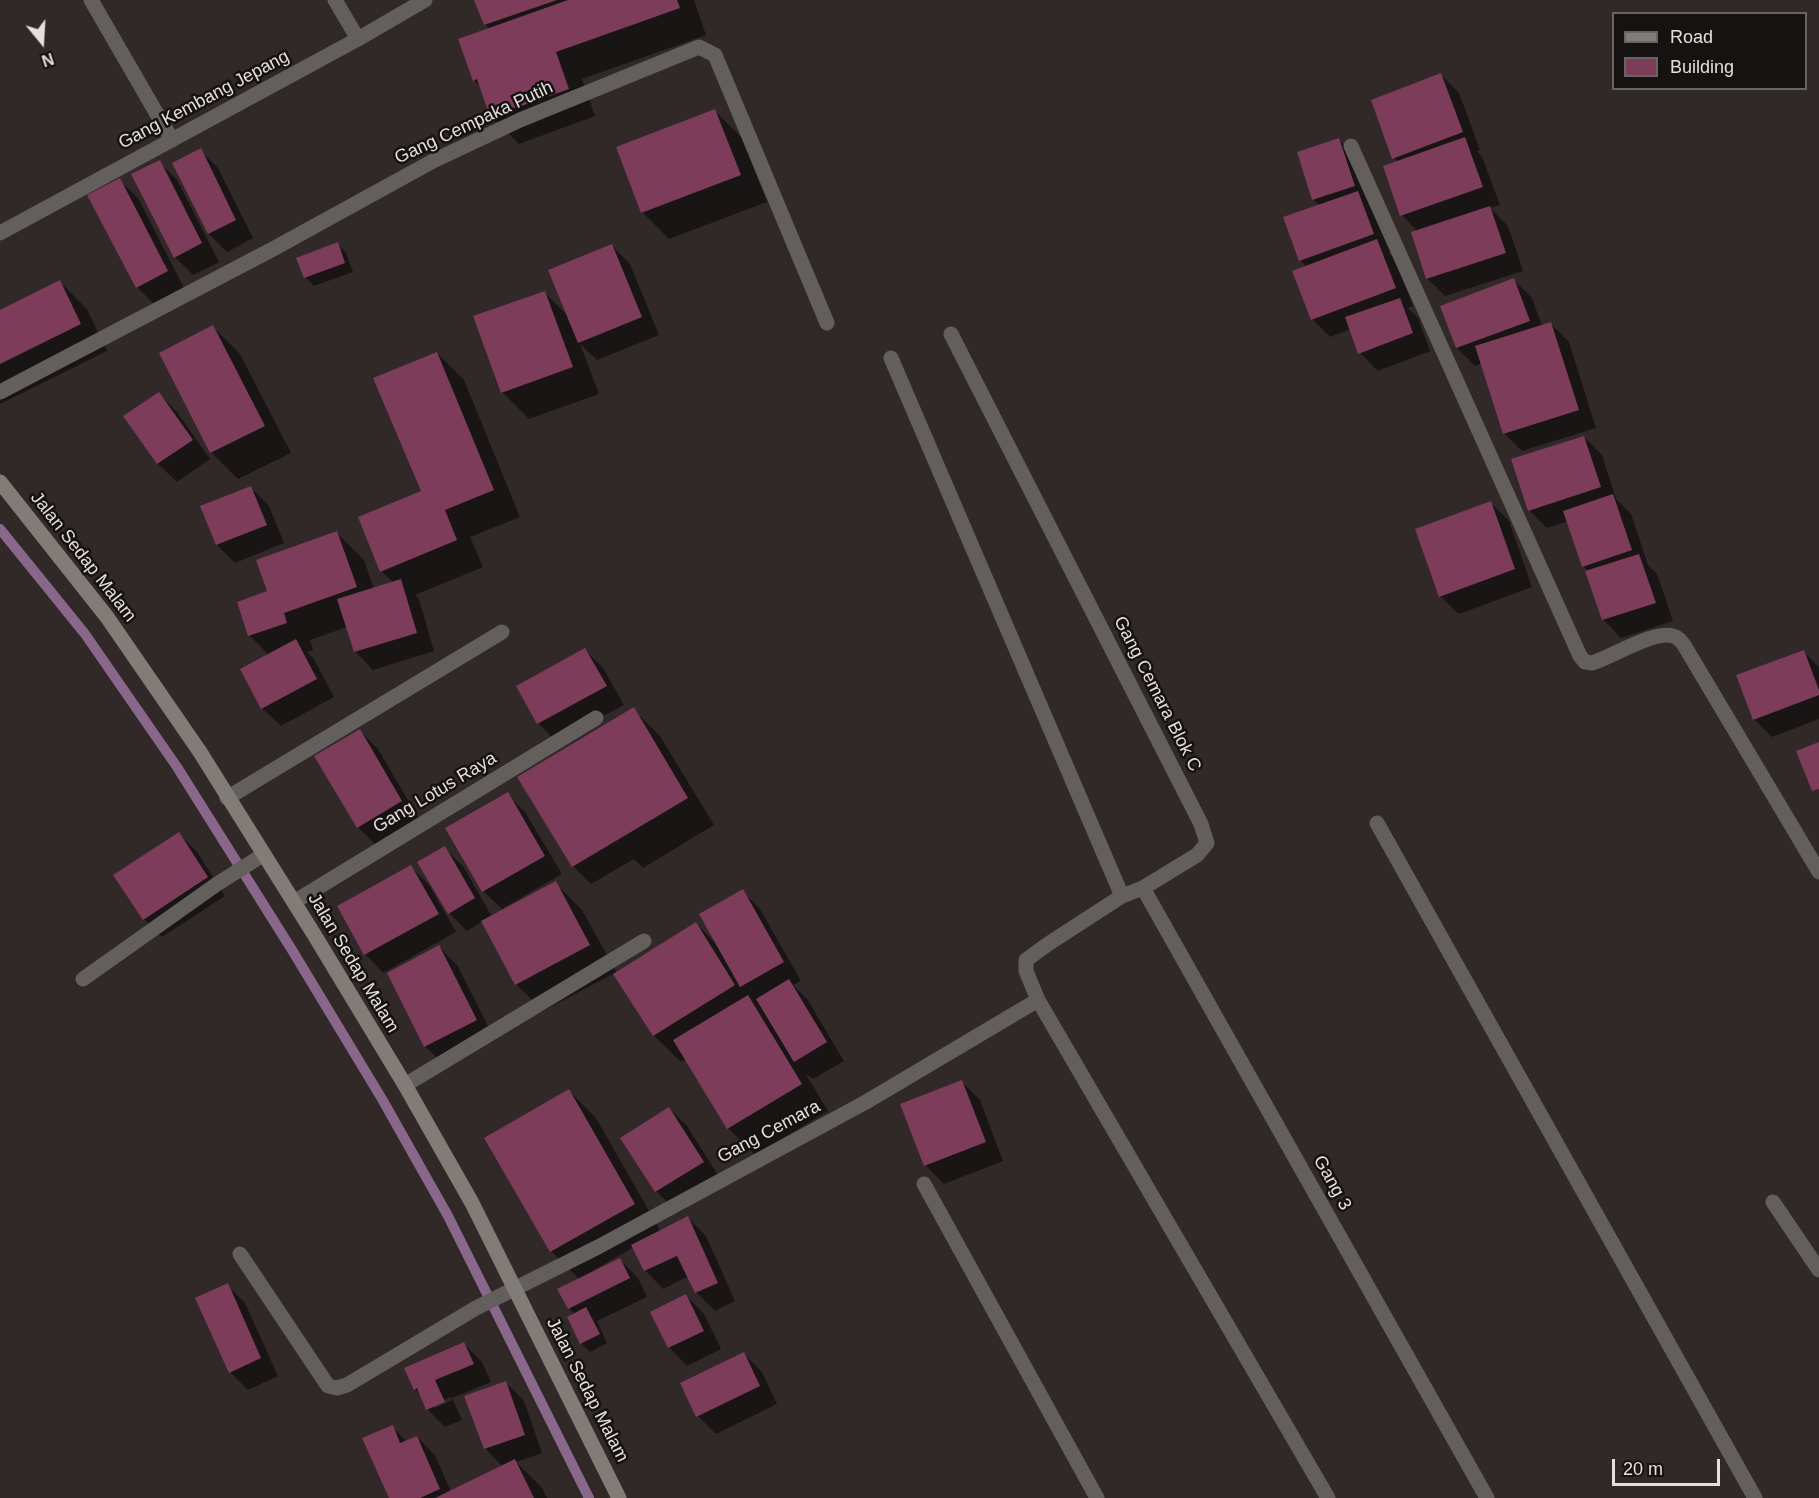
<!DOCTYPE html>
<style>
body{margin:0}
#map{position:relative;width:1819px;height:1498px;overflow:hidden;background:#312828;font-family:Arial,sans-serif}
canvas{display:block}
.legend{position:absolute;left:1612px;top:12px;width:195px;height:78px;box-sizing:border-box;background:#161212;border:2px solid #696464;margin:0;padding:8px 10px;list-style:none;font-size:18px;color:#e5dede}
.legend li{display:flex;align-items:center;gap:12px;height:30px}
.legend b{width:30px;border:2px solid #696464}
.north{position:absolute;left:12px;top:12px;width:60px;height:60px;-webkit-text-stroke:4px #161212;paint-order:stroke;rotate:162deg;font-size:16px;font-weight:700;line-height:24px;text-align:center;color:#e5dede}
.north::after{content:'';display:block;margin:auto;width:21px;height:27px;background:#e5dede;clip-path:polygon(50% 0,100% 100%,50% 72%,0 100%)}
.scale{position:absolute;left:1612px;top:1459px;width:108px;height:27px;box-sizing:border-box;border:3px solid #e5dede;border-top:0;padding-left:8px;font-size:18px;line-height:21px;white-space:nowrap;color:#e5dede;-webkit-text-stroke:4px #161212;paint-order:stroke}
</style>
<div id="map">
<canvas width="1819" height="1498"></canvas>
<ul class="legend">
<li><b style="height:8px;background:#827c78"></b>Road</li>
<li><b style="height:16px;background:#7e3c5b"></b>Building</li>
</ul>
<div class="north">N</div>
<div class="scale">20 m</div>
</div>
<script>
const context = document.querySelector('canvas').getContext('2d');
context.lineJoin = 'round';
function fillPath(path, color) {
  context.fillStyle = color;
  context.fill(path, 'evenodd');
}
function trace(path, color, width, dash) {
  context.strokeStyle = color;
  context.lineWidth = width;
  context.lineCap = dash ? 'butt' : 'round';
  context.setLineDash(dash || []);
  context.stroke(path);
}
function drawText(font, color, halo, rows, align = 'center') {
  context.font = font + ' Arial,sans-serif';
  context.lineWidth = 5;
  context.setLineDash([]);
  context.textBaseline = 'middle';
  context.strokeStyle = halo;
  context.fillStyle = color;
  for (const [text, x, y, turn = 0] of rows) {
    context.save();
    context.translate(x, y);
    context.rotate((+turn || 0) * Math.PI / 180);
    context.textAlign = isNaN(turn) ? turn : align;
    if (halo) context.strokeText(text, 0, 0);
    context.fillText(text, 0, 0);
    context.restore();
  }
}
const shadow = new Path2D(`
 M476,0H694L706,35L582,79L595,116L519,144L492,117L481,87L474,80L460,40L490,29L485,24Z
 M1441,75L1459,93L1480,150L1477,151L1482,157L1500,205L1490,208L1508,226L1523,271L1445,296L1427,278L1418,232L1402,215L1398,162L1394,158Z
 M715,111L742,138L767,202L669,239L642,212Z
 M1339,140L1357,158L1391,252L1389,253L1395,259L1413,306L1408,308L1418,318L1430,351L1378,371L1360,353L1351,329L1330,337L1312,319L1307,267L1300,260L1320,206L1314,200L1299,153Z
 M200,150L218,168L253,238L227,252L209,234L174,163Z
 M159,162L177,180L219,262L193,275L175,257Z
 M119,180L138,198L185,290L155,305L137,287Z
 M338,244L346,253L353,272L314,286L305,277Z
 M612,246L630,264L659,335L597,360L580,344L599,394L529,419L502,392L544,292L568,316Z
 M1514,280L1532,298L1542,326L1551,324L1569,342L1596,428L1522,451L1504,433L1482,363L1475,366L1457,348L1442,306Z
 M60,282L87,309L107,351L0,404V311Z
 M213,327L240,354L291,453L238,479L211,452Z
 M437,353L464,380L520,517L470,537L483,567L415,595L419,599L434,651L373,670L355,651L347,627L310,640L313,650L307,652L314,659L334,697L281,726L262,708L269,655L250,636L238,603L268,592L337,533L364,560L374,589L394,583L381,571L423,492Z
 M159,394L177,412L210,459L177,482L158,464L125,416Z
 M1584,437L1602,455L1616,499L1631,514L1648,565L1657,574L1673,621L1621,638L1603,619L1589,572L1583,566L1568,521L1547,528L1529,510Z
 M251,488L269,506L284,543L235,563L217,545Z
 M1491,503L1509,521L1532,587L1459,614L1440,596Z
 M585,650L603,668L624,705L556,741L538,723Z
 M1804,652L1819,667V719L1772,737L1754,719Z
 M633,709L660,736L714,825L643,868L634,859L591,884L573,866Z
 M360,731L378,749L419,819L376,845L358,827Z
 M507,794L525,812L562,874L503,908L505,910L555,883L582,910L617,973L696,923L717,945L742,891L760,909L801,981L793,985L807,999L844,1061L813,1079L805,1073L828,1111L755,1155L728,1128L687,1059L681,1062L654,1036L615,973L543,1011L516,984L483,921L467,931L449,913L444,848L463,866L492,917L504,911L483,891Z
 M179,834L197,852L225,896L162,937L144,919Z
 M411,867L429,885L456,932L383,973L365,954L339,907Z
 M439,947L457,965L494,1038L443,1064L425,1046Z
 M962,1082L980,1100L1003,1161L944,1184L926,1166L902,1105Z
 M569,1091L596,1118L661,1232L688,1218L706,1236L735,1301L715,1311L696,1292L689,1276L663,1289L645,1270L634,1247L592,1271L594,1273L620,1260L638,1278L647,1297L597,1321L607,1343L590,1352L581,1343L575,1314L569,1308L580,1280L552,1252L486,1139Z
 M669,1108L687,1126L721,1180L675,1210L657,1192L622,1138Z
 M227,1285L245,1303L278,1376L248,1390L230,1372Z
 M686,1296L704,1314L721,1349L687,1366L669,1347Z
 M464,1344L482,1362L491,1382L452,1398L462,1420L445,1427L427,1409L422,1396L415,1389ZM451,1397L452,1400L435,1408L432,1405Z
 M744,1354L762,1372L777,1404L716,1434L698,1416Z
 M506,1383L524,1401L542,1453L516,1462L542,1488L547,1498H391L392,1427L407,1442L417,1437L435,1455L451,1492L503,1467L485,1448Z`);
const stream = new Path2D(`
 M0,529L85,634L177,767L292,950L382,1099L448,1216L589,1498`);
const building = new Path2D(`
 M474,0H557L484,25Z
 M568,0H677L680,8L556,52L569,89L490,117L477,79L473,81L458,39Z
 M1441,73L1463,132L1392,159L1371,100Z
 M715,109L741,175L641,213L616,147Z
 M1465,137L1483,187L1400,216L1383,166Z
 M1339,138L1355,186L1312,200L1297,152Z
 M201,148L236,220L208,234L172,163Z
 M160,160L202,243L174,258L131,174Z
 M120,178L168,271L136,288L87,195Z
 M1358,191L1374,234L1299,261L1283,217Z
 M1490,206L1506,253L1426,279L1411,232Z
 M1377,239L1396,288L1311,320L1292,271Z
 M338,242L345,263L304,278L296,258Z
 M612,244L642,317L578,343L548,270Z
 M1514,278L1530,321L1456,348L1440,306Z
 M60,280L81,324L0,364V310Z
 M545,291L573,367L501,393L473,316Z
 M1400,298L1413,333L1358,354L1345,317Z
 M1551,322L1579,410L1503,434L1475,346Z
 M213,325L265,426L210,453L159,353Z
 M437,352L494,490L445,510L457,540L380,572L358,517L421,491L373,378Z
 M159,392L193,440L157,464L123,416Z
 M1584,436L1601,487L1528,511L1511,459Z
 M251,486L267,525L216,545L200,506Z
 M1613,494L1632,550L1582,567L1563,511Z
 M1491,501L1515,569L1439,597L1415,529Z
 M337,531L357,587L284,613L287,623L248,636L237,602L267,591L256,560Z
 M1639,554L1656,603L1602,620L1585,571Z
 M401,579L417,633L354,652L337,599Z
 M296,639L317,679L261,709L240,669Z
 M585,648L607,686L537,724L516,686Z
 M1804,650L1819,690V695L1753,720L1736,675Z
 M634,707L688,798L572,867L517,777Z
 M360,729L402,801L357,828L314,756Z
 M1819,742V789L1812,791L1796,751Z
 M508,792L545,856L482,892L445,828Z
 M179,832L208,877L143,920L113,875Z
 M445,846L475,898L448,914L417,862Z
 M411,865L439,914L364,955L337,906Z
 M556,881L590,945L515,985L481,921Z
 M743,889L784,962L740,987L699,914Z
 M696,922L735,985L653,1036L613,974Z
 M439,945L477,1020L424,1047L387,973Z
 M789,979L827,1042L794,1062L756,999Z
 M748,995L802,1084L727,1129L673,1040Z
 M962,1080L986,1142L924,1166L900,1104Z
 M569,1089L635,1204L550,1252L484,1138Z
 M669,1107L704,1162L655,1192L620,1138Z
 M688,1216L718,1283L695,1293L677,1256L644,1271L631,1245Z
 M620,1258L630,1278L568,1309L557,1289Z
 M228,1283L261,1358L229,1373L195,1298Z
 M686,1294L704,1331L668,1348L650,1312Z
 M586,1307L600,1334L580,1344L567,1317Z
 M464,1342L474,1364L435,1380L445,1402L426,1410L417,1388L414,1390L404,1368Z
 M744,1352L760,1386L696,1417L680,1383Z
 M506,1381L525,1435L484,1449L464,1396Z
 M393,1425L400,1443L417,1436L440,1489L420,1498H389L362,1438Z
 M515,1459L534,1498H435Z`);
const lane = new Path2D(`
 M91,0L172,140
 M227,798L502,632
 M83,979L217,884L263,855
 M405,1085L644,941`);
const street = new Path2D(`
 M335,0L358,39
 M1351,146L1580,656L1585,662L1592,663C1612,657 1654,630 1673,636C1678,637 1681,641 1684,645L1819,872
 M0,233L358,39L425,0
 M951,334L1201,824L1207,843L1197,855L1143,888L1122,896L1048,944L1026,960V971L1038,1000L1328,1498
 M891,358L1122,896
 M0,392L273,249L433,161L520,120L699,47L715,55L827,323
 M1377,823L1755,1498
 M1143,888L1487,1498
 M294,902L596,718
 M924,1184L1097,1498
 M1773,1202L1819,1270
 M240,1254L328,1386L337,1388L347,1385L476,1308L598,1247L866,1102L1038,1000`);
const secondary = new Path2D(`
 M0,482L107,617L200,752L315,936L405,1085L472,1203L619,1498`);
const streetNames = [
 ["Gang Kembang Jepang",204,100,-28],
 ["Gang Cempaka Putih",474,123,-25],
 ["Jalan Sedap Malam",83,557,52],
 ["Gang Cemara Blok C",1157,694,63],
 ["Gang Lotus Raya",435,793,-31],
 ["Jalan Sedap Malam",353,963,59],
 ["Gang Cemara",769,1132,-28],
 ["Gang 3",1332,1183,61],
 ["Jalan Sedap Malam",587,1390,63]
];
fillPath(shadow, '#0007');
trace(stream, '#88678b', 10);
fillPath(building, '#7e3c5b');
trace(lane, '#635f5d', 15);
trace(street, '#635f5d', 15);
trace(secondary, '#827c78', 15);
drawText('18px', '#e5dede', '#161212', streetNames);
</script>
